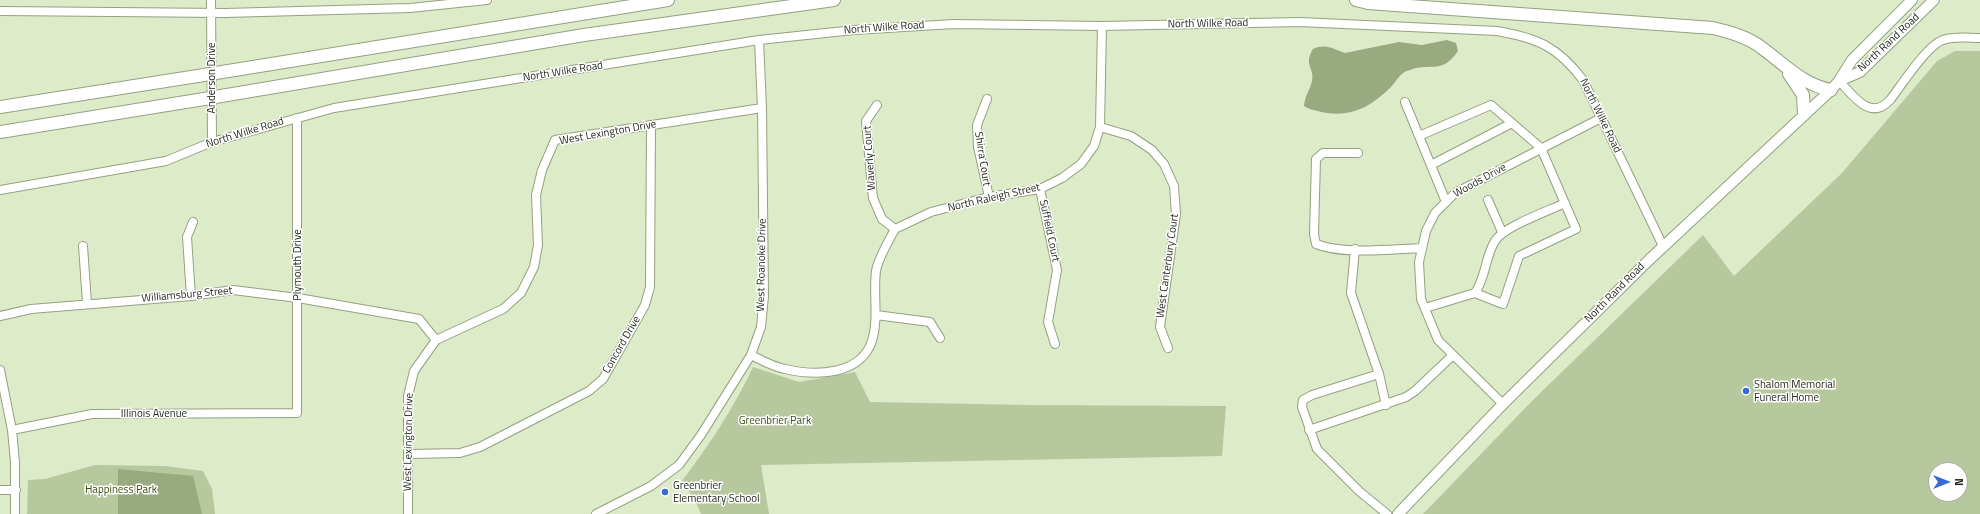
<!DOCTYPE html>
<style>
body{margin:0}
#map{position:relative;width:1980px;height:514px;overflow:hidden;background:#ddebc9;font-family:"Titillium Web",sans-serif}
canvas{display:block}
.north{position:absolute;left:1928px;top:462px;width:40px;height:40px;box-sizing:border-box;background:#fff;border:1px solid #a8aaa5;border-radius:50%;rotate:90deg;font-size:11px;font-weight:700;line-height:16px;text-align:center;color:#252a1d}
.north::after{content:'';display:block;margin:auto;width:14px;height:18px;background:#3769d9;clip-path:polygon(50% 0,100% 100%,50% 72%,0 100%)}
</style>
<div id="map">
<canvas width="1980" height="514"></canvas>
<div class="north">N</div>
</div>
<script>
const context = document.querySelector('canvas').getContext('2d');
context.lineJoin = 'round';
function fillPath(path, color) {
  context.fillStyle = color;
  context.fill(path, 'evenodd');
}
function trace(path, color, width, dash) {
  context.strokeStyle = color;
  context.lineWidth = width;
  context.lineCap = dash ? 'butt' : 'round';
  context.setLineDash(dash || []);
  context.stroke(path);
}
function drawText(font, color, halo, rows, align = 'center') {
  context.font = font + ' "Titillium Web",sans-serif';
  context.lineWidth = 3;
  context.setLineDash([]);
  context.textBaseline = 'middle';
  context.strokeStyle = halo;
  context.fillStyle = color;
  for (const [text, x, y, turn = 0] of rows) {
    context.save();
    context.translate(x, y);
    context.rotate((+turn || 0) * Math.PI / 180);
    context.textAlign = isNaN(turn) ? turn : align;
    if (halo) context.strokeText(text, 0, 0);
    context.fillText(text, 0, 0);
    context.restore();
  }
}
const green = new Path2D(`
 M1955,51H1980V514H1423L1532,401L1703,235L1734,276L1842,173L1937,61ZM1936,470H1960V494H1936Z
 M753,367L799,382L855,372L870,402L1028,405L1226,406L1222,456L761,465L769,514H701L694,498L682,481C709,445 734,408 753,367Z
 M95,465L165,466L203,471L212,489L215,514H27L28,480L45,479Z`);
const water = new Path2D(`
 M1447,40L1456,43L1458,51C1441,76 1430,61 1407,71C1400,73 1395,83 1390,88C1369,108 1350,118 1321,112C1315,110 1310,110 1304,106C1305,95 1310,90 1312,81C1315,68 1303,65 1313,49C1326,43 1333,49 1345,53L1399,42L1422,45Z
 M118,469L193,476L202,514H118Z`);
const minor = new Path2D(`
 M211,0L212,142
 M0,11L225,13L410,8L487,0
 M1839,81C1853,95 1870,122 1890,100C1901,86 1927,45 1943,40C1954,36 1969,38 1980,38
 M987,99L977,125L978,147L989,197
 M1405,102L1446,202
 M877,105L866,121L873,198L882,219L895,229
 M1100,127L1131,136L1152,150L1164,164L1174,186L1176,214L1160,327L1168,348
 M1419,136L1491,105L1512,123L1431,165
 M1358,153H1323L1316,159L1314,234L1316,244C1343,255 1392,249 1422,248
 M1040,189L1057,270L1048,322L1055,344
 M0,190L166,161L212,142L334,108L759,40L854,30L954,24L1102,26L1300,22L1497,31C1538,38 1558,47 1583,80L1663,246
 M1488,200L1502,232
 M83,246L87,303
 M1355,249L1351,293L1379,374L1386,405
 M1475,293C1486,277 1485,257 1495,241C1503,227 1548,211 1565,203
 M191,296L187,237L193,222
 M1425,308L1475,293L1503,304L1519,256L1576,229L1541,148L1512,123
 M876,315L930,322L940,338
 M0,316L31,309L191,296L233,290L298,298L419,319L436,340
 M751,355C761,360 773,367 785,369C815,376 860,376 872,341C879,318 873,294 876,271C878,259 889,240 895,229L931,212L989,197L1040,189L1062,178L1081,164L1094,146L1100,127L1102,26
 M0,370L12,430L15,462V514
 M1379,374L1312,395L1303,400L1302,407L1317,449L1359,491L1387,514
 M1503,404L1438,340L1421,299L1419,262L1426,231L1435,213L1455,193L1601,118
 M12,430L92,414L297,413V118
 M1309,430L1406,397L1415,391L1453,355
 M409,454L460,453L480,447L589,391L603,379L645,305L650,287L651,125
 M0,490H16
 M408,514V396L414,371L436,340L503,309L521,293L534,267L538,245L536,195L542,170L555,140L762,108
 M596,514L651,486L679,465L701,435L751,355L761,327L764,296L762,108L759,40`);
const major = new Path2D(`
 M1839,81L1860,72L1934,0
 M1398,514L1503,404L1649,260L1831,90L1839,81L1852,60L1912,0`);
const highway = new Path2D(`
 M1356,0L1368,3L1713,28C1730,32 1748,37 1762,48C1784,64 1803,85 1831,90
 M222,72L668,0
 M1789,74L1803,95L1804,114
 M221,96L584,35L834,0
 M0,107L204,75
 M0,132L204,99`);
const highwayBridge = new Path2D(`
 M204,75L222,72
 M204,99L221,96`);
const markers = [
 [1746,391,4,"#3769d9"],
 [665,492,4,"#3769d9"]
];
const streetNames = [
 ["North Wilke Road",1208,24,-1],
 ["North Wilke Road",884,28,-4],
 ["North Rand Road",1889,43,-43],
 ["North Wilke Road",563,72,-9],
 ["Anderson Drive",212,78,-90],
 ["North Wilke Road",1600,116,64],
 ["North Wilke Road",245,133,-17],
 ["West Lexington Drive",608,133,-10],
 ["Waverly Court",870,158,-94],
 ["Shirra Court",982,159,81],
 ["Woods Drive",1480,181,-29],
 ["North Raleigh Street",994,198,-13],
 ["Suffield Court",1049,231,78],
 ["Plymouth Drive",298,265,-90],
 ["West Roanoke Drive",762,265,-89],
 ["West Canterbury Court",1168,266,-82],
 ["North Rand Road",1615,293,-45],
 ["Williamsburg Street",187,295,-5],
 ["Concord Drive",622,345,-60],
 ["Illinois Avenue",154,414],
 ["West Lexington Drive",409,442,-89]
];
const poiNames = [
 ["Shalom Memorial",1754,385],
 ["Funeral Home",1754,398],
 ["Greenbrier",673,486],
 ["Elementary School",673,499]
];
const parkNames = [
 ["Greenbrier Park",775,421],
 ["Happiness Park",121,490]
];
fillPath(green, '#b7c79e');
fillPath(water, '#99a980');
trace(minor, '#94a181', 10);
trace(major, '#94a181', 12);
trace(highway, '#94a181', 14);
trace(minor, '#fff', 8);
trace(major, '#fff', 10);
trace(highway, '#fff', 12);
trace(highwayBridge, '#94a181', 14, []);
trace(highwayBridge, '#fff', 12);
for (const [x, y, r, color] of markers) {
  const dot = new Path2D();
  dot.arc(x, y, r, 0, 2 * Math.PI);
  context.fillStyle = color;
  context.fill(dot);
  trace(dot, '#fff', 1.5);
}
drawText('11px', '#252a1d', '#fff', streetNames);
drawText('11px', '#252a1d', '#fff', poiNames, 'left');
drawText('11px', '#3a4d0c', '#fff', parkNames);
</script>
